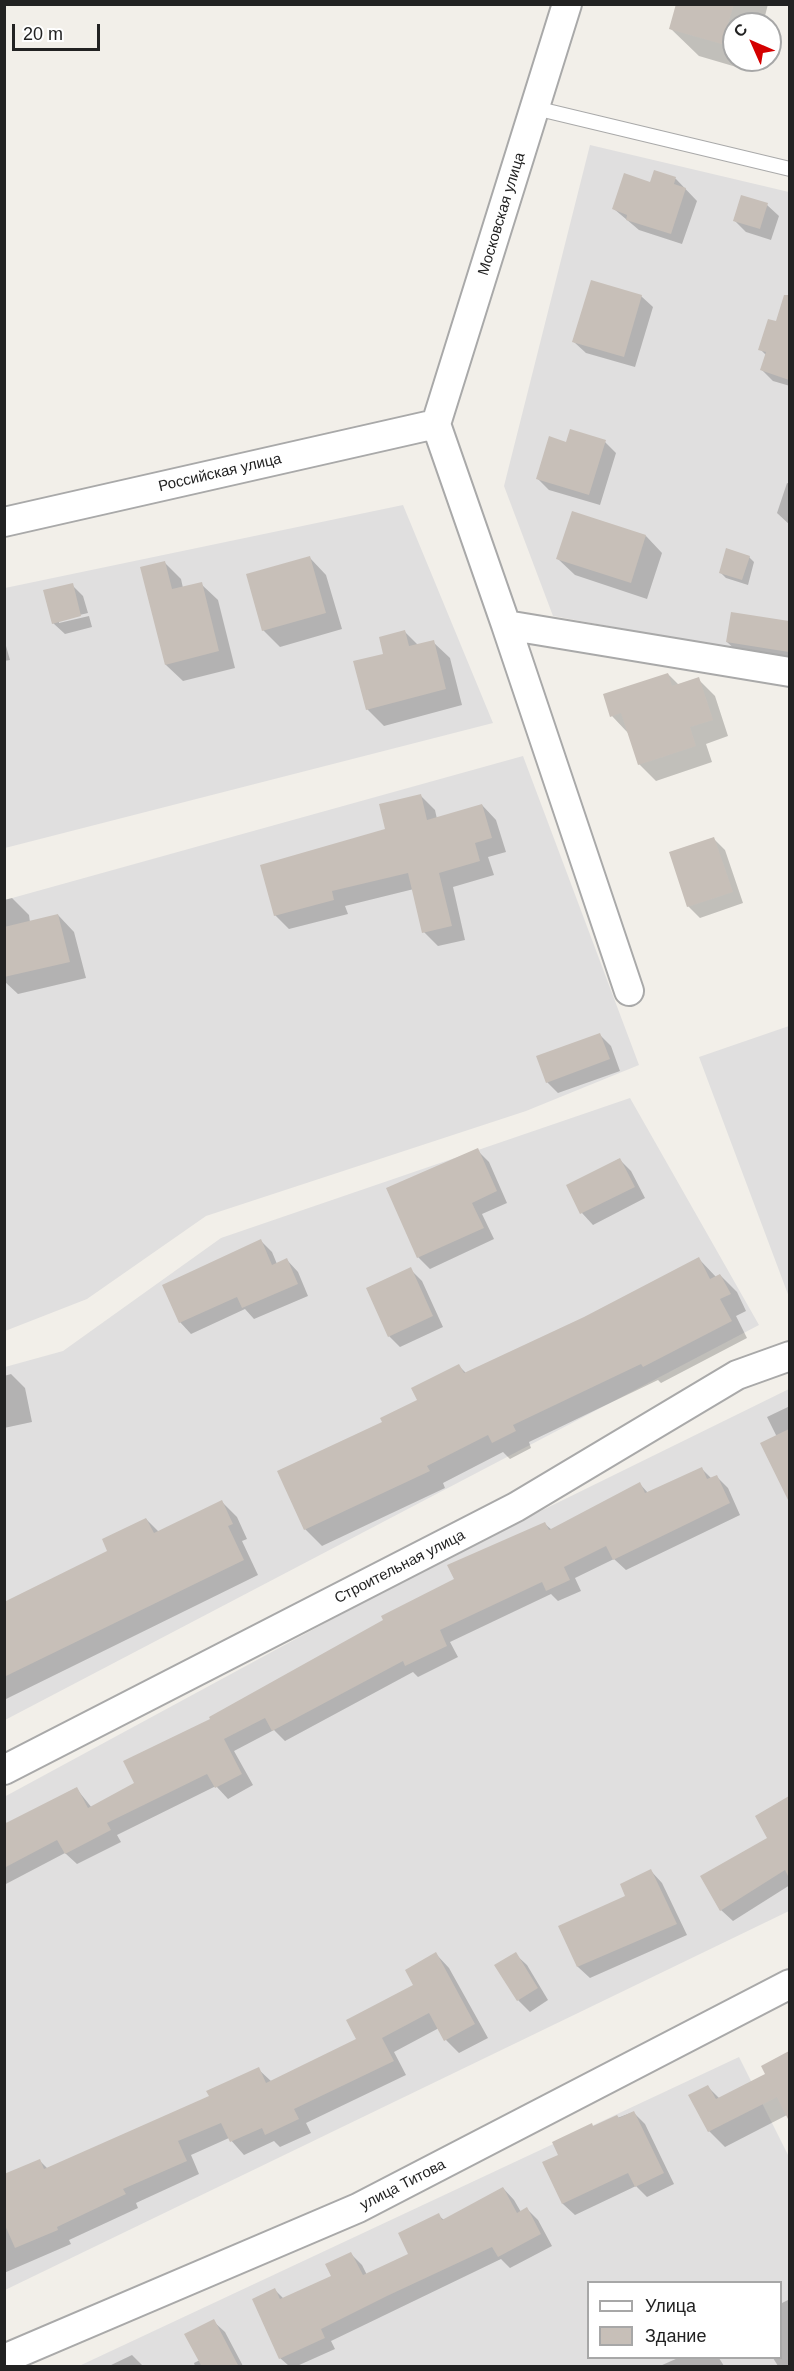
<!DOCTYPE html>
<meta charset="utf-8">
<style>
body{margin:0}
#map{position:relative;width:794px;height:2371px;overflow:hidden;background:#f2efe9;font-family:Helvetica,sans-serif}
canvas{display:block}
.frame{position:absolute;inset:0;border:6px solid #222;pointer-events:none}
.legend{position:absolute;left:587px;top:2281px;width:195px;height:78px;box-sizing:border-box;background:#fff;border:2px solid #a7a7a7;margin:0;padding:8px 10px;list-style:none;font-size:18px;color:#222}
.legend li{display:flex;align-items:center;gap:12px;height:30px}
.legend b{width:30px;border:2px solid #a7a7a7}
.north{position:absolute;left:722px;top:12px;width:60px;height:60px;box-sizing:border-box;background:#fff;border:2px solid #a7a7a7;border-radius:50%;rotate:315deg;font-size:16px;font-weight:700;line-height:24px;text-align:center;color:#222}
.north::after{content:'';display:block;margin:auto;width:21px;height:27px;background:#d40000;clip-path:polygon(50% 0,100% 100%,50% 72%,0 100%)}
.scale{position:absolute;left:12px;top:24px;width:88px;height:27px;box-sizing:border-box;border:3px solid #222;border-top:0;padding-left:8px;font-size:18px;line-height:21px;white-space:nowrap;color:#222;-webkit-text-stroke:4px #fff;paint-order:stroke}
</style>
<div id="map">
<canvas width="794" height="2371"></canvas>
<div class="frame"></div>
<ul class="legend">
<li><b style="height:8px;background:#fff"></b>Улица</li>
<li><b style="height:16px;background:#c7bfb8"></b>Здание</li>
</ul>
<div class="north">С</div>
<div class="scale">20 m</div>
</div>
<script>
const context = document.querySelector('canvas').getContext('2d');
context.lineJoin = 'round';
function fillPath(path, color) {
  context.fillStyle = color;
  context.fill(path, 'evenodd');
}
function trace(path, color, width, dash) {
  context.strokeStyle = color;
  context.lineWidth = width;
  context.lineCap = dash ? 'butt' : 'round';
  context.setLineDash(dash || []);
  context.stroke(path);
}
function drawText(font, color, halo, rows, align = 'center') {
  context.font = font + ' Helvetica,sans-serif';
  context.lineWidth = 5;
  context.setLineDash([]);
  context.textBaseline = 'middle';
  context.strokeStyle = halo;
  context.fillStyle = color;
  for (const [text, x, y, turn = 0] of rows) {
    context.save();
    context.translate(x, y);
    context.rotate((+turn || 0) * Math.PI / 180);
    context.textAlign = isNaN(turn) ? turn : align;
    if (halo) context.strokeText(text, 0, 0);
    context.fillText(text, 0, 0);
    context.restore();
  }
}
const residential = new Path2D(`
 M590,145L789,192V659L553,616L504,486Z
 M403,505L493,723L5,848V588Z
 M523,756L639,1065L526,1111L206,1216L87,1299L5,1331V900Z
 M789,1026H790L789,1297L699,1057Z
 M630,1098L759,1325L5,1720V1367L63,1351L221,1238Z
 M789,1389V1911L5,2290L4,1797L447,1557Z
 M739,2057L789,2157V2366H79ZM588,2282H780V2358H588Z`);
const shadow = new Path2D(`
 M678,4H768L763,24H734V60H753L750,71L699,56L671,29Z
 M655,171L676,179L697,201L682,244L639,230L614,209L651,184Z
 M767,205L779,216L771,240L746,232L735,221Z
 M641,296L653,307L635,367L586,353L574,342Z
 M769,321L790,327V386L773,381L762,370L767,356L760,349Z
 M605,442L616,453L600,505L549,490L537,478L567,444Z
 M787,483L790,484V525L777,513Z
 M646,536L662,553L647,599L575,575L558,559Z
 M749,557L754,562L748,585L726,578L721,573Z
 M310,558L326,575L342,629L280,647L263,630Z
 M164,562L181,579L183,588L201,584L218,600L235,668L183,681L166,665Z
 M72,585L83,596L88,613L59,620V623L89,616L92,627L65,634L53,623Z
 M732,614L790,623V661L739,653L727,642Z
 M405,632L418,645L433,642L450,658L462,705L384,726L367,709L385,655Z
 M4,639L10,660L4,661Z
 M668,674L679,685L698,679L715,696L728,736L706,744L712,762L656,781L639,764L628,733L612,716Z
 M421,796L435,810L437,819L482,805L496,820L506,852L488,857L494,875L453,887L465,940L438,946L424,932L414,889L345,906L348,914L289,929L275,915L386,830Z
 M714,839L725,850L743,903L700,918L688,906Z
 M12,898L29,915L30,922L58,915L74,932L86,978L18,994L4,981V900Z
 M600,1035L611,1046L620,1071L558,1093L547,1082Z
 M477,1150L489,1162L507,1203L482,1214L494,1239L430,1269L418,1257Z
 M619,1159L631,1171L645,1198L593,1225L582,1213L568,1186Z
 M261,1241L272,1252L277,1264L287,1260L298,1272L308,1296L254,1319L245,1309L191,1334L180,1322Z
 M699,1259L716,1277L720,1275L737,1292L746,1311L736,1316L747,1338L661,1383L658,1380L529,1442L531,1448L510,1459L503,1452L443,1483L445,1488L322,1546L305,1529L384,1422L419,1400L459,1366L466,1373L584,1318Z
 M410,1269L422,1281L443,1327L400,1347L389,1336Z
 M11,1374L25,1388L32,1422L4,1428V1376Z
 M790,1406V1489L780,1480L777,1437L767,1417Z
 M702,1469L712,1479L717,1477L728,1488L740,1515L626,1570L614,1559L575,1578L581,1591L558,1601L551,1594L450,1642L458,1657L418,1677L413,1672L285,1741L274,1730L234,1751L253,1785L228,1799L216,1786L117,1835L121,1842L77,1864L65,1853L4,1885V1821L8,1824L76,1788L92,1808L136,1784L212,1719L456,1580L545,1524L552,1530L640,1484L648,1493Z
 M222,1502L237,1517L247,1539L242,1541L258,1575L4,1700V1604L109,1552L146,1519L159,1532Z
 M789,1799L790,1885L733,1921L721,1910L702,1876L769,1838Z
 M651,1871L662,1883L687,1935L590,1978L578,1967L560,1927L627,1897Z
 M436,1954L449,1968L488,2038L459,2053L446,2040L439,2028L394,2052L406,2075L306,2123L311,2133L280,2147L274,2141L244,2155L229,2138L191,2155L199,2174L136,2203L138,2208L69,2240L71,2244L4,2273V2176L40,2161L48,2169L211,2096L258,2069L272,2082L358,2039L415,1986Z
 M515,1954L527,1965L548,2000L530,2012L518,2000L496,1965Z
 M790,2053V2117L787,2115L725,2147L709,2131L708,2087L720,2099L767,2075L763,2067Z
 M633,2112L645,2124L674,2184L647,2197L636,2186L575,2215L563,2204L544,2163L560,2156L594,2127Z
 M503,2188L514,2200L521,2212L527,2209L538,2220L552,2246L510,2268L501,2259L331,2341L335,2349L297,2366H289L280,2358L275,2290L284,2299L333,2277L351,2254L362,2265L367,2275L410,2255L438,2215L444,2220Z
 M790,2299V2366H778L773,2358H780V2304Z
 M213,2321L225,2332L243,2366H195L194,2363L200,2360Z
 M132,2355L143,2366H109Z
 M678,2358H719L724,2366H660Z`);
const building = new Path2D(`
 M676,4H734L722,44L669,29Z
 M654,170L676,177L674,184L686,188L671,234L626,220L627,215L612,209L624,173L650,182Z
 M741,195L768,203L760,229L733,221Z
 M591,280L642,295L624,357L572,342Z
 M784,295H789V380L760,370L766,352L758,350L768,319L776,321Z
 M570,429L606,440L589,495L536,479L549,436L566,442Z
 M572,511L646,535L631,583L556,559Z
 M726,548L750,556L742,580L719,573Z
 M310,556L326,613L262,631L246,574Z
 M165,561L172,589L202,582L219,651L165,665L140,567Z
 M73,583L81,616L52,624L43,590Z
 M731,612L789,621V652L726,642Z
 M405,630L409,646L434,640L446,689L366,710L353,661L383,654L379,637Z
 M668,673L672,686L699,677L713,720L690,727L696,746L638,765L621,713L610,717L603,694Z
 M421,794L427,820L482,804L492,838L475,843L480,861L439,873L452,926L422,933L408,873L332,891L334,900L274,916L260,865L385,829L379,804Z
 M714,837L733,892L687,907L669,852Z
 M58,914L70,962L4,977V927Z
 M600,1033L610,1059L546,1083L536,1056Z
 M478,1148L497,1191L472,1203L484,1228L417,1258L386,1188Z
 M620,1158L635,1187L580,1214L566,1185Z
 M261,1239L272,1265L287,1258L298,1284L242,1308L237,1297L179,1323L162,1285Z
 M699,1257L710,1279L720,1274L731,1294L720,1299L732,1321L643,1367L641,1364L513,1425L516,1431L492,1443L488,1435L427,1466L430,1471L304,1530L277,1471L382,1422L380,1418L417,1400L411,1388L459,1364L464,1373L584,1317Z
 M411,1267L433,1316L388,1337L366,1288Z
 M789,1429V1502L760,1443Z
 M702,1467L707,1479L717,1475L730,1503L613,1560L606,1546L564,1567L570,1580L546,1591L542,1582L440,1630L447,1646L405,1666L403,1661L272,1731L265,1718L224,1739L242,1774L215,1788L207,1774L107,1823L111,1830L65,1854L57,1840L4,1868V1824L77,1787L88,1808L134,1783L123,1761L210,1719L209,1717L383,1620L381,1616L454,1579L447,1565L545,1522L549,1530L640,1482L645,1493Z
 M222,1500L233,1524L228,1526L244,1560L4,1677V1602L107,1551L102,1539L146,1518L154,1533Z
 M789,1796V1878L785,1870L720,1911L700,1876L767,1838L755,1816Z
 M651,1869L677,1924L577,1967L558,1926L625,1896L620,1884Z
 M436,1952L475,2024L444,2041L429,2013L382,2038L394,2061L294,2109L299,2119L265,2135L262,2128L230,2142L221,2123L178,2141L187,2161L123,2189L126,2194L57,2227L58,2230L15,2248L4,2223V2174L40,2159L44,2169L209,2096L206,2091L259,2067L266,2083L356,2039L346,2020L413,1985L405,1970Z
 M516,1952L538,1988L517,2001L494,1965Z
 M789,2051V2121L777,2097L708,2132L688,2095L708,2085L716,2099L765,2074L761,2066Z
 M634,2111L664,2173L635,2187L628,2173L562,2204L542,2162L558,2155L552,2142L592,2123L593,2126L617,2115L619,2118Z
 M503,2187L517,2213L527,2207L541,2234L498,2257L492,2247L387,2296L321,2329L325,2338L279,2359L252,2299L275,2288L280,2299L331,2276L325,2264L351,2252L363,2275L408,2254L398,2233L439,2213L442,2220Z
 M214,2319L239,2367H202L184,2334Z`);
const service = new Path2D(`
 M535,108L790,169`);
const minor = new Path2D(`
 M436,424L506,625L790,672
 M436,424L567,4
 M4,522L436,424
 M506,625L629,991
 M4,1770L516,1507L737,1375L790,1356
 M4,2359L358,2208L790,1984`);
const streetNames = [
 ["Московская улица",502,214,-73],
 ["Российская улица",220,473,-13],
 ["Строительная улица",400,1567,-27],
 ["улица Титова",403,2185,-27]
];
fillPath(residential, '#e0dfdf');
fillPath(shadow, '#0003');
fillPath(building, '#c7bfb8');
trace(service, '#a9a9a9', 16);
trace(minor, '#a9a9a9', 32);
trace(service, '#fff', 14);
trace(minor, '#fff', 28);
drawText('15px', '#222', '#fff', streetNames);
</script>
